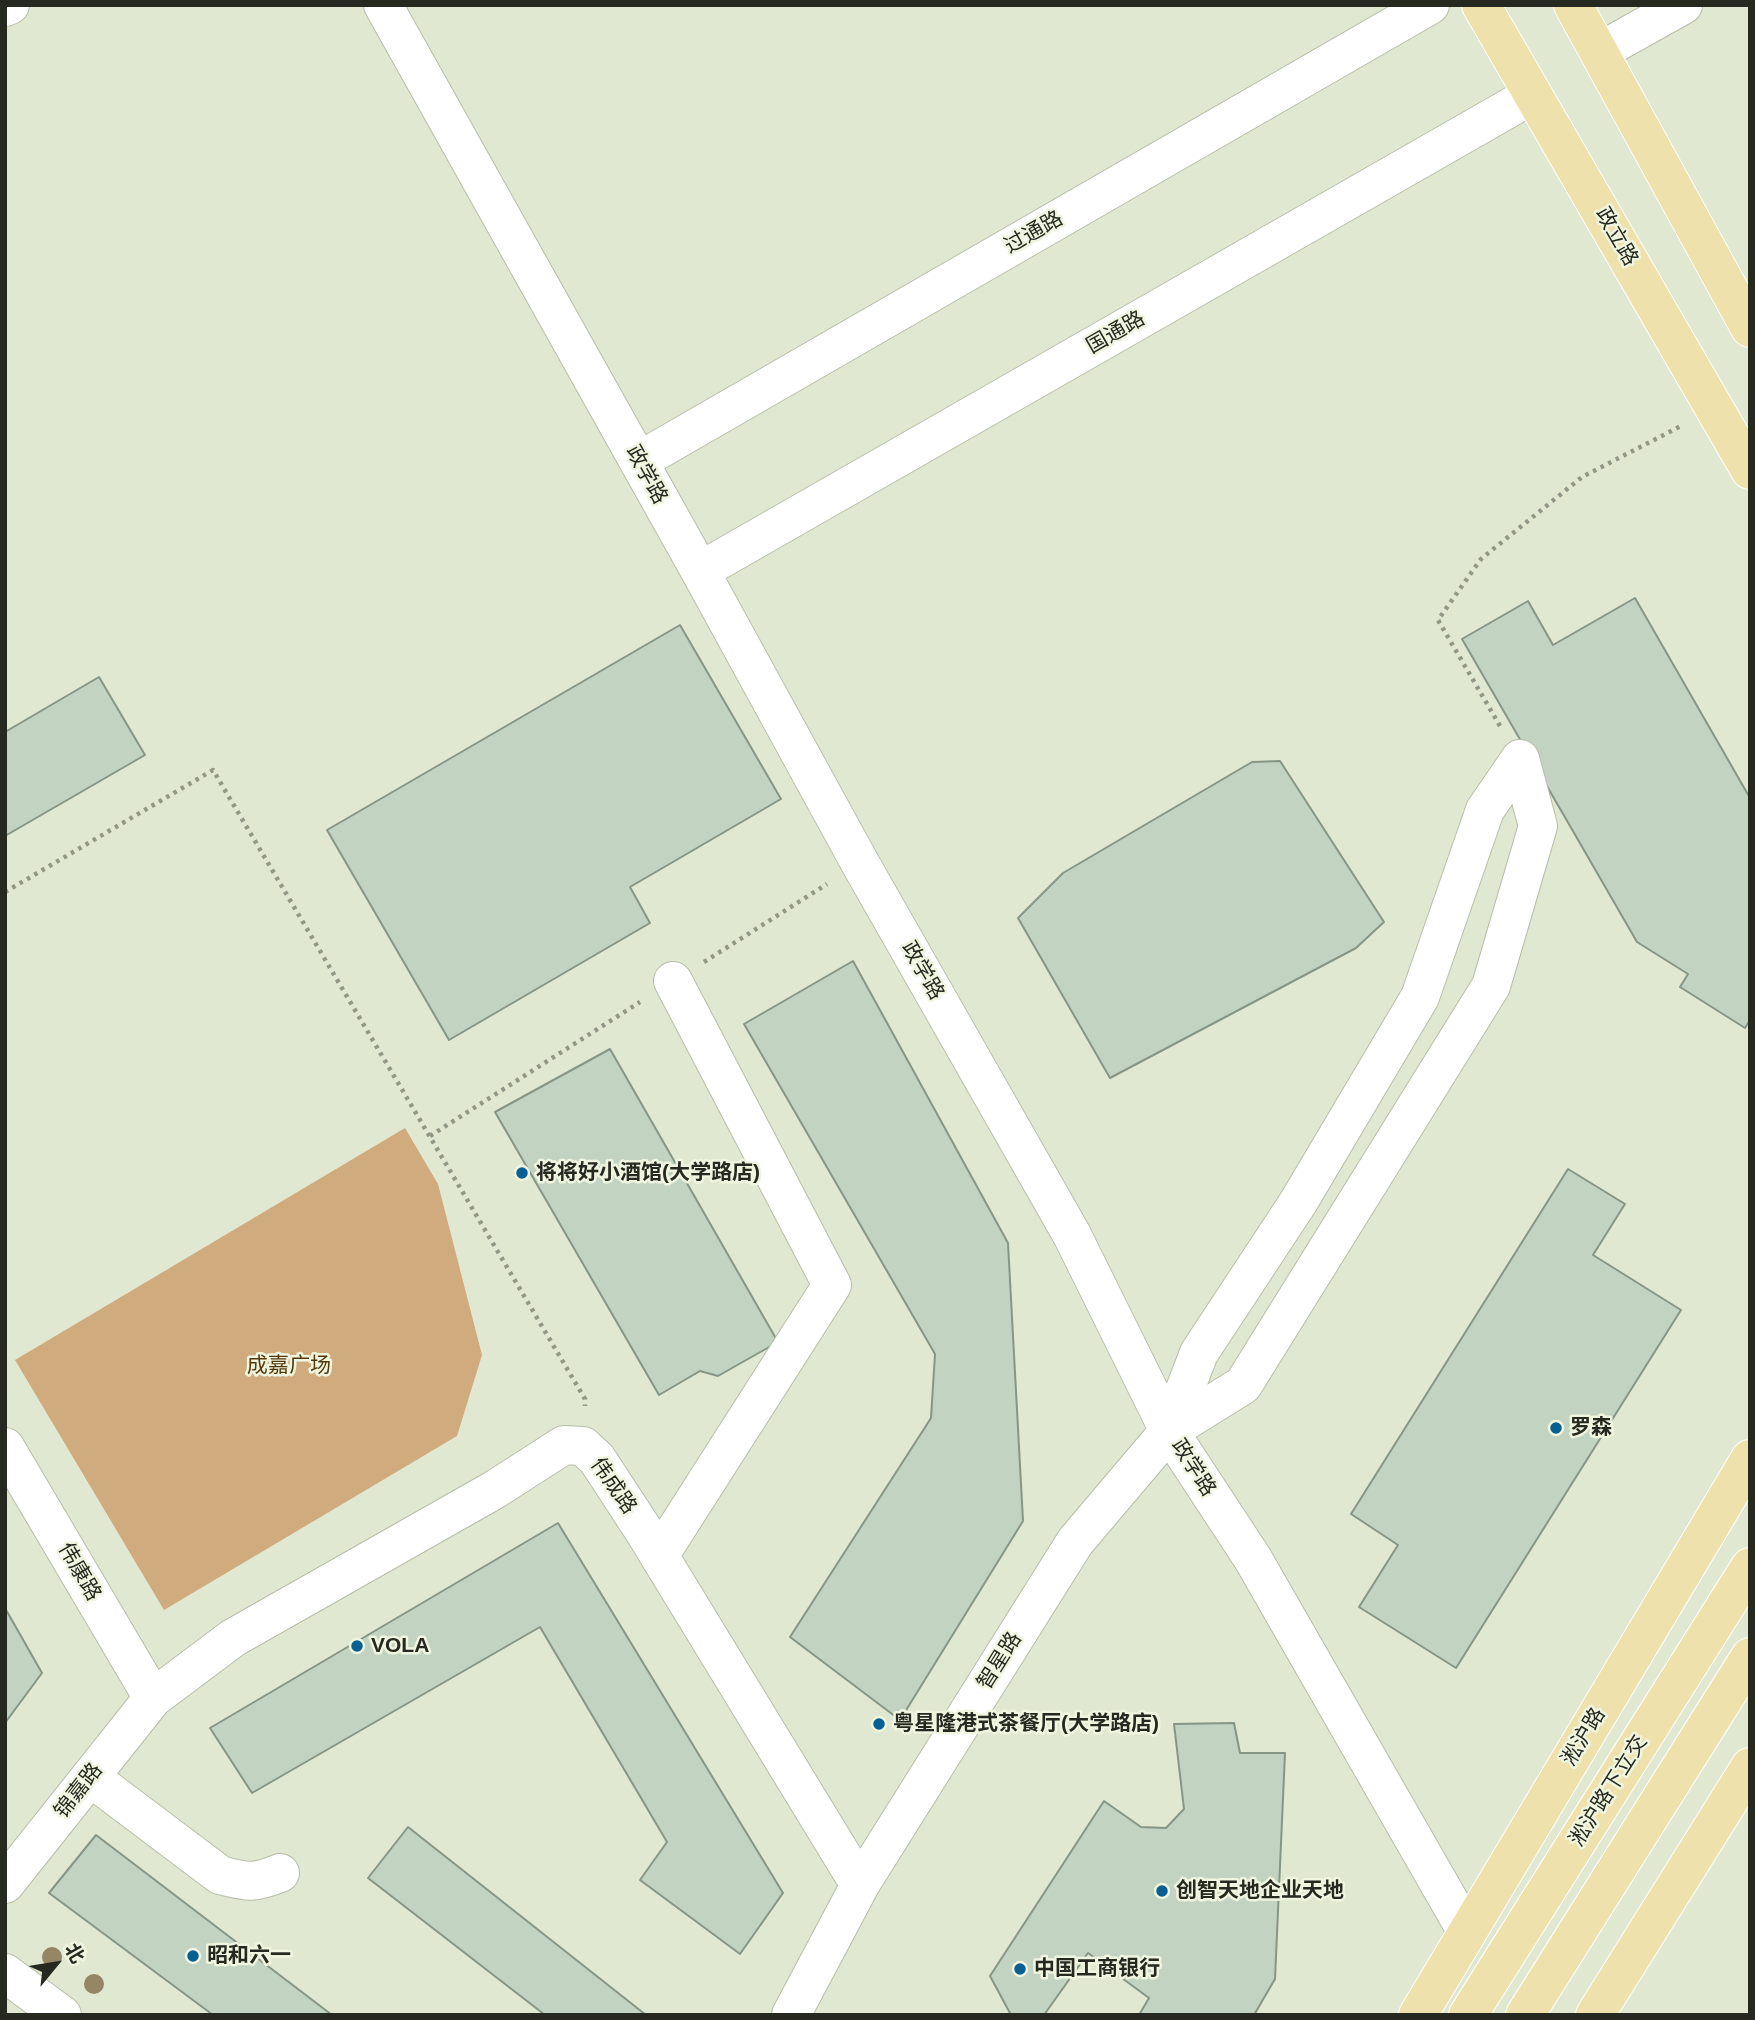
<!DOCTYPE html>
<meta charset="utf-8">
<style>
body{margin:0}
#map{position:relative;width:1755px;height:2020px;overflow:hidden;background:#e1e8d2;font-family:Helvetica,"Noto Sans SC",sans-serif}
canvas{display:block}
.frame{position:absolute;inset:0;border:7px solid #262920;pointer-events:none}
.north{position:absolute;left:21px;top:1929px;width:70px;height:70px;-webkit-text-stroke:5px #eff5df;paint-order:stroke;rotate:60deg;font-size:19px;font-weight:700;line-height:28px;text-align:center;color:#262920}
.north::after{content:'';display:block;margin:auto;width:24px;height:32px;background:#262920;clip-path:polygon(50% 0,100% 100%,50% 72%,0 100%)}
</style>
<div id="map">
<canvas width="1755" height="2020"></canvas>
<div class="frame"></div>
<div class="north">北</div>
</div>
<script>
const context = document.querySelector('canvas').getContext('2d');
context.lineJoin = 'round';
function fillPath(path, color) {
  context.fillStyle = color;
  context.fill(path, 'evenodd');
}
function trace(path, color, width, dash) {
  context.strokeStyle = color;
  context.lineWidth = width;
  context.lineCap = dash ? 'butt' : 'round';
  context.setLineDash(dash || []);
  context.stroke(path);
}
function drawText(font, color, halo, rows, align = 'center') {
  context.font = font + ' Helvetica,"Noto Sans SC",sans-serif';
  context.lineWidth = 5;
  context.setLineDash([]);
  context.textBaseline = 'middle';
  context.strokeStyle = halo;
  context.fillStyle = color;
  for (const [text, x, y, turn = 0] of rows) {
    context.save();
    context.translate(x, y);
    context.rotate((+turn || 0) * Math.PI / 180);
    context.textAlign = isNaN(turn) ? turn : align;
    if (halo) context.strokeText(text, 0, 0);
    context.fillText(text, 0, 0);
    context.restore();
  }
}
const green = new Path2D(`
 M405,1128L438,1184L482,1355L457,1436L164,1610L15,1360Z`);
const building = new Path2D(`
 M1635,598L1750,798V1020L1745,1028L1680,987L1688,974L1637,942L1462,639L1528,601L1553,645Z
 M680,625L781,799L630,887L650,923L449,1040L327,830Z
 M99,677L145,755L5,836V732Z
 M1280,761L1384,922L1356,948L1110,1078L1018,918L1063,873L1252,762Z
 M853,961L1008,1243L1023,1521L900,1720L790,1637L931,1418L935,1354L744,1024Z
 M610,1049L778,1342L718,1376L700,1371L659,1395L495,1112Z
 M1568,1169L1625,1204L1593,1255L1681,1310L1456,1668L1359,1607L1398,1545L1351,1514Z
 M558,1523L783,1893L740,1954L640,1880L667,1842L540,1627L252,1793L210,1728Z
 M5,1608L42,1673L5,1723Z
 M1234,1723L1240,1753H1285L1275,1979L1254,2015H1139L1149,1998L1088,1953L1044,2015H1011L990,1976L1104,1801L1141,1827L1166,1828L1184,1809L1174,1724Z
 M408,1827L646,2015H545L368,1878Z
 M96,1835L332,2015H213L49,1893Z`);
const path = new Path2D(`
 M1500,726L1438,620L1481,559L1582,477L1681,426
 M5,892L213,770L585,1399V1406
 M704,962L827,884
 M430,1136L640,1002`);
const minor = new Path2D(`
 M383,5L700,571L860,863L1072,1235L1169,1431L1253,1559L1467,1932
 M5,7L10,5
 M1599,52L1683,5
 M639,461L1430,5
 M700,571L1532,95
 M1169,1431L1199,1353L1299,1201L1420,997L1485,810L1520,759
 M5,1447L153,1698
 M659,1556L832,1285L673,981
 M90,1777L220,1875C248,1882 253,1884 280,1873
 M5,1884L153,1698L233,1638L494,1490L564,1445L583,1446L597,1459L644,1531L860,1885
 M5,1973L62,2015
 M791,2015L860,1885L1075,1542L1169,1431L1243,1385L1491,986L1538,826L1520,759`);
const major = new Path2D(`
 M1481,5L1750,470
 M1573,5L1750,328
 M1418,2015L1750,1459
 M1468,2015L1750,1567
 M1525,2015L1750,1657
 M1595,2015L1750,1767`);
const trees = [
 [52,1957],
 [94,1984]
];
const markers = [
 [522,1173,7,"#085f91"],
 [1556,1428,7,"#085f91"],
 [357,1646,7,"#085f91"],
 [879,1724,7,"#085f91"],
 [1162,1891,7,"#085f91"],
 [193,1956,7,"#085f91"],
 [1020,1969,7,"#085f91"]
];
const streetNames = [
 ["过通路",1034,233,-30],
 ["政立路",1616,237,60],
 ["国通路",1116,333,-30],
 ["政学路",646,475,61],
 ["政学路",922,971,60],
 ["政学路",1193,1468,57],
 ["伟成路",613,1486,55],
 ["伟康路",79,1572,60],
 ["智星路",1000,1661,-58],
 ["淞沪路",1584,1737,-59],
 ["锦嘉路",79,1791,-52],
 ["淞沪路下立交",1609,1791,-58]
];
const poiNames = [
 ["将将好小酒馆(大学路店)",536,1173],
 ["罗森",1570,1428],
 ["VOLA",371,1646],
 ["粤星隆港式茶餐厅(大学路店)",893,1724],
 ["创智天地企业天地",1176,1891],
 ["昭和六一",207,1956],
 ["中国工商银行",1034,1969]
];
const parkNames = [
 ["成嘉广场",289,1366]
];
fillPath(green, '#d0ab7e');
fillPath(building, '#c2d3c2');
trace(building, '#869686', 2);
trace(minor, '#b7bea8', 40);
trace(major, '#fff', 40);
trace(path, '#929787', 4.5, [3.5, 5]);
trace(minor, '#fff', 38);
trace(major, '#eee1ab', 38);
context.fillStyle = '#958765';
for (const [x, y] of trees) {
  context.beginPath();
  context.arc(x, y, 10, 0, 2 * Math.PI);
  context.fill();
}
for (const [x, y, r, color] of markers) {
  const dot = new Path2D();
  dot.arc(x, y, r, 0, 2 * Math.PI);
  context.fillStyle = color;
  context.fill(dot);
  trace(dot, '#eff5df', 2.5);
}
drawText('21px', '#262920', '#eff5df', streetNames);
drawText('bold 21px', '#262920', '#eff5df', poiNames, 'left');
drawText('21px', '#56380b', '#eff5df', parkNames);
</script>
